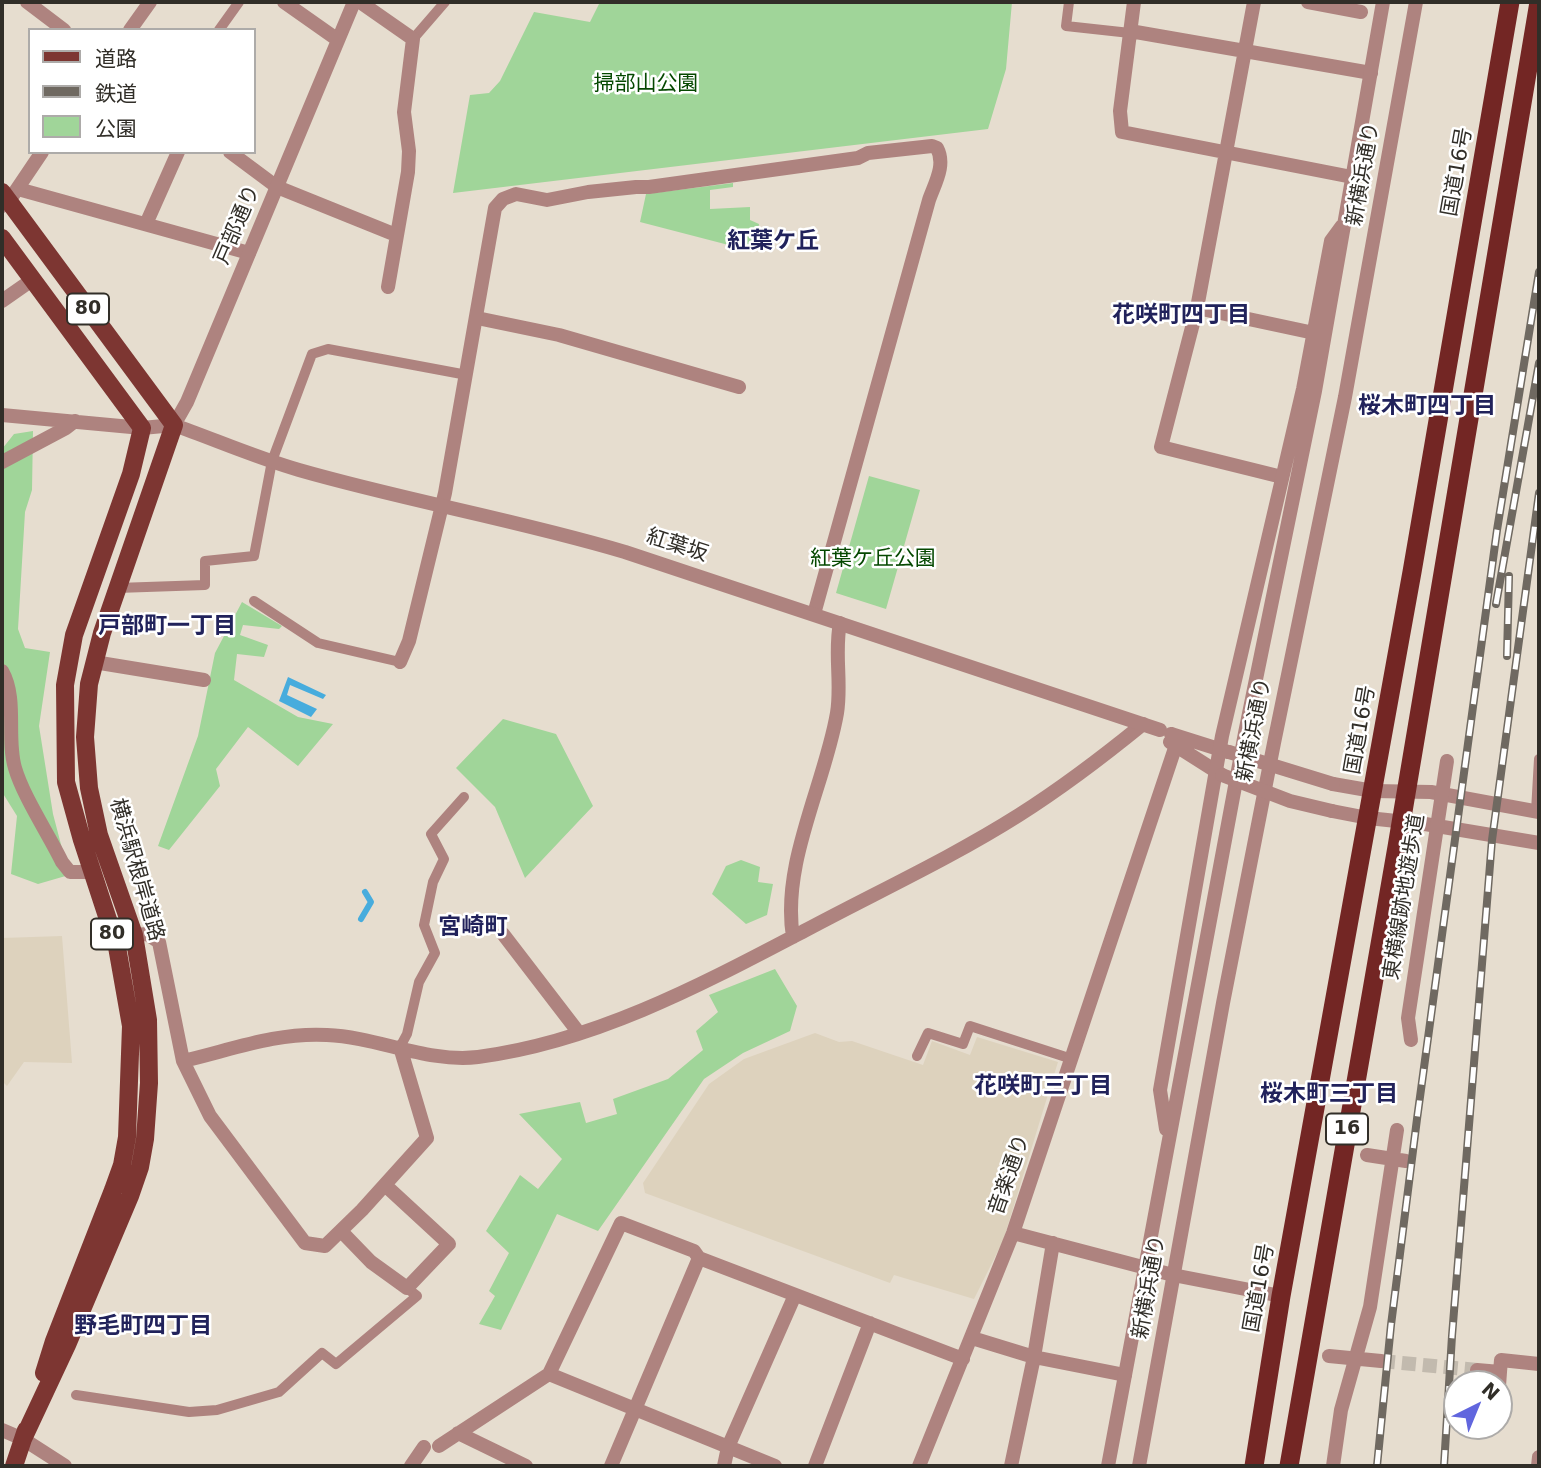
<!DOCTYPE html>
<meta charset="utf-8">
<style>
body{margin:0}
#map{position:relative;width:1541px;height:1468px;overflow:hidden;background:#e6ddcf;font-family:"DejaVu Sans","Noto Sans JP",sans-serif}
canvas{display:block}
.frame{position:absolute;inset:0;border:4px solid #312e28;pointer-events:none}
.legend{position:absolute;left:28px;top:28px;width:228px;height:126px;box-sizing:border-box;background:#fff;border:2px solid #adaba9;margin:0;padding:9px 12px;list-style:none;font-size:21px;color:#312e28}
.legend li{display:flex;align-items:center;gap:14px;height:35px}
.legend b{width:35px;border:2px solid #adaba9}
.north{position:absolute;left:1443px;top:1370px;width:70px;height:70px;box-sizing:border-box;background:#fff;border:2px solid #adaba9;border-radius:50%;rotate:43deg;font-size:19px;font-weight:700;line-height:28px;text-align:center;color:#312e28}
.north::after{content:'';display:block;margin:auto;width:24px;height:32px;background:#6166de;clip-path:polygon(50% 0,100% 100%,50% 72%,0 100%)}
</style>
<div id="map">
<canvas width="1541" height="1468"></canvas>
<div class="frame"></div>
<ul class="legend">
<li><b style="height:9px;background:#7d3632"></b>道路</li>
<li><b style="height:9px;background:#6f6961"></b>鉄道</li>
<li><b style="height:19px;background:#a0d599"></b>公園</li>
</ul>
<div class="north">N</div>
</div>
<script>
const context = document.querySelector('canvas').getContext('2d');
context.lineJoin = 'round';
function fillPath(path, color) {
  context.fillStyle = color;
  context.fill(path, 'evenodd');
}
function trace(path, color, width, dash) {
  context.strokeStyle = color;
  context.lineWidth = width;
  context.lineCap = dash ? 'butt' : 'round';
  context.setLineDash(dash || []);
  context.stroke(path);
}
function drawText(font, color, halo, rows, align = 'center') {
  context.font = font + ' "DejaVu Sans","Noto Sans JP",sans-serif';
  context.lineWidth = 5;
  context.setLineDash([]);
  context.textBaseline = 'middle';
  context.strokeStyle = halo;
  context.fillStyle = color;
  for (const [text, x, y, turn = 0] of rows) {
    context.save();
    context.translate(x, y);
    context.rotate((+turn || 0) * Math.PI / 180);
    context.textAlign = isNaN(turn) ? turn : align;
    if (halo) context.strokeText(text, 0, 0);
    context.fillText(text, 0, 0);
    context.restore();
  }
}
const built = new Path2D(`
 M62,936L72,1063L24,1062L7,1086L2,1081V938Z
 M815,1033L839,1042L852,1041L923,1065L932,1041L970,1055L977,1037L1058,1062L1003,1241L974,1299L894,1275L890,1283L645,1193L643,1183L709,1084L744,1059Z`);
const green = new Path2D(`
 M600,2H1012L1006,69L988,129L453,193L470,95L489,93L500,81L534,12L590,22Z
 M733,183V187L710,190V209L750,207V220L759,224L757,239L744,249L640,222L646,194Z
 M33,431L32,490L25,512L18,629L25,648L50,652L39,726L53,814L69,875L38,884L11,874L17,816L2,792V449L14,434Z
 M869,476L920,490L886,609L836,593Z
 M242,602L282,626L279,629L243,625L240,635L268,645L264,657L237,654L234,680L298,717L333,724L298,766L248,727L216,769L220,786L169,850L158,846L198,736L215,653Z
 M503,719L556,734L593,806L525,878L495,807L456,768Z
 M741,860L760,867L758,882L773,884L767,915L746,924L712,894L726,866Z
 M775,969L797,1006L790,1031L743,1053L704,1079L598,1231L557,1214L501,1330L479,1324L495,1296L489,1291L509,1253L486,1231L520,1175L538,1189L562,1159L519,1114L580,1102L586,1123L617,1114L613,1099L668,1079L703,1050L696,1031L718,1012L709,995Z`);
const water = new Path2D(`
 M288,677L326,695L323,699L290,685L287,695L317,709L311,717L279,701Z`);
const stream = new Path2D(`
 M361,919L371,902L365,892`);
const pedestrianTunnel = new Path2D(`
 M1381,1361L1477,1370`);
const service = new Path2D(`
 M1069,2L1066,26L1130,33
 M219,30L239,2
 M413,39L445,2
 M117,588L205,585V561L254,556L272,461L312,354L328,349L467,375
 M254,601L318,643L400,662
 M1536,811L1539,759
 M400,1047L407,1034L419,982L435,953L424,925L433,882L444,859L431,834L464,797
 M917,1056L928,1033L963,1044L970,1026L1072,1059
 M76,1395L189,1412L217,1410L279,1392L322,1353L336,1364L417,1296L407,1288`);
const pedestrian = new Path2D(`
 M1308,2L1361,12
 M1197,308L1314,333
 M477,318L559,335L739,387
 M1367,1155L1406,1161
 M1329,1356L1381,1361
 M1477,1370L1500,1372L1501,1360L1539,1364
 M1499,1386L1500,1372
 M1333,1466L1341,1410L1370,1307L1397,1130
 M1538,1466L1539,1457`);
const minor = new Path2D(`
 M27,2L64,30
 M360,2L413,39L404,112L409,151L408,172L388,287
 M1134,2L1120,111L1122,132L1352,177
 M1254,2L1197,308L1161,447L1282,477
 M1130,31L1371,73
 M230,152L277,187L396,235
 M18,189L249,253
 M146,224L178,152
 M2,301L32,280
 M2,415L142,428L174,425
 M2,462L66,428L75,421
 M94,662L204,680
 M400,662L409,641L445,493L495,208L503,199L516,194L547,200L588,192L636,187H649L858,158L868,153L932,146L937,148C946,165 935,183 929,200L814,614
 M2,671C18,699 6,738 15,768C23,796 49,835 62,862L70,872H92
 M1171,734L1228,752
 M1170,742L1222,775
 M1333,784L1373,791
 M1332,811L1368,818
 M503,934L579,1033
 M134,935L147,934L159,942L183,1061L210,1116L305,1243L325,1246L362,1210L427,1138L400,1047
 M793,937C781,863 825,784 837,713C842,683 834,653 840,623
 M183,1061C231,1050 277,1032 327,1035C378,1037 427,1063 478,1057C595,1042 703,984 806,930C877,892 951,858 1019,815C1060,789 1105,755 1143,724
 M341,1231L371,1262L407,1288L449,1244L385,1185
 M1013,1233L1173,1275L1281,1296
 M972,1338L1034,1357L1125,1375
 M549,1374L621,1223L694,1251L699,1258L963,1359
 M458,1433L526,1466
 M439,1446L549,1374L775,1466
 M411,1466L424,1447
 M611,1466L699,1258
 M724,1466L728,1447L795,1295
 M815,1466L870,1323
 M919,1466L1013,1233L1177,742L1172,734
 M1011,1466L1034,1357L1053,1243`);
const tertiary = new Path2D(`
 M284,2L338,40
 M354,2L187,402L174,425C216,440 257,458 299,470C407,501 518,520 625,552L1160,730
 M130,30L150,2
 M2,206L9,201L42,152
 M1373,791L1431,792L1539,812
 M1368,818L1425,824L1539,843
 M1166,1129L1160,1090L1222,736L1303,389L1331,241L1342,226
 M2,1430L23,1439L65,1466
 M1108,1466L1245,733L1315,391L1383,2
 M1139,1466L1223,1003L1274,743L1345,397L1416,2`);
const primary = new Path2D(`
 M2,192L174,425L102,633L89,684L85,737L89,788L99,835L134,935L148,1020L149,1083L145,1139L140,1167L130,1196L67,1345L23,1439
 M2,238L142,428L131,474L74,635L65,685L66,782L82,840L117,947L131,1026L127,1137L122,1165L113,1190L54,1341L44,1373
 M14,1466L26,1430`);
const trunk = new Path2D(`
 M1254,1466L1281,1296L1412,572L1510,2
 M1289,1466L1397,847L1539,2`);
const rail = new Path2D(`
 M1496,604L1539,363
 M1507,656L1509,576
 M1377,1466L1391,1325L1417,1119L1497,530L1539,272
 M1444,1466L1452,1336L1492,840L1539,493`);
const pedestrianBridge = new Path2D(`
 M1411,1040L1408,1018L1447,761`);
const minorBridge = new Path2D(`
 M1229,752L1333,784
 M1222,775L1290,801L1332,811`);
const shields = [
 [88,309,42],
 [112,934,42],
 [1347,1129,42]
];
const shieldNames = [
 ["80",88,309],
 ["80",112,934],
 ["16",1347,1129]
];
const parkNames = [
 ["掃部山公園",646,85],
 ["紅葉ケ丘公園",873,560]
];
const streetNames = [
 ["国道16号",1458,172,-80],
 ["新横浜通り",1364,174,-80],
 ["戸部通り",238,225,-67],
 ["紅葉坂",677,546,18],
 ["新横浜通り",1255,730,-79],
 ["国道16号",1361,730,-80],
 ["横浜駅根岸道路",136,870,74],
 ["東横線跡地遊歩道",1405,897,-81],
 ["音楽通り",1010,1175,-71],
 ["新横浜通り",1150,1287,-80],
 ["国道16号",1260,1288,-80]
];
const neighbourhoodNames = [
 ["紅葉ケ丘",773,242],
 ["花咲町四丁目",1181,316],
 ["桜木町四丁目",1427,407],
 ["戸部町一丁目",167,627],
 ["宮崎町",473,928],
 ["花咲町三丁目",1043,1087],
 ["桜木町三丁目",1329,1095],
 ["野毛町四丁目",143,1327]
];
fillPath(built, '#ddd2bd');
fillPath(green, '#a0d599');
fillPath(water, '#47acdd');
trace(stream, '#47acdd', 6);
trace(pedestrianTunnel, '#c2baae', 14, [14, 7]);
trace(service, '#ae837f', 10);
trace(pedestrian, '#ae837f', 14);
trace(minor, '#ae837f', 14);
trace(tertiary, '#ae837f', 14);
trace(primary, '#7d3632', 18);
trace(trunk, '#732624', 19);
trace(rail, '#6f6961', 8);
trace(rail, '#fff', 5, [16]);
trace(pedestrianBridge, '#ae837f', 14);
trace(minorBridge, '#ae837f', 14);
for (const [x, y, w] of shields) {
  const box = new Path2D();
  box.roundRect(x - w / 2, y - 15.5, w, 31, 5);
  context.fillStyle = '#fff';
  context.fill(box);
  trace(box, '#312e28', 2);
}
drawText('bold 19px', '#312e28', null, shieldNames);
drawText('21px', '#054800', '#fff', parkNames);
drawText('21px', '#312e28', '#fff', streetNames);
drawText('bold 23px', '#21225b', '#fff', neighbourhoodNames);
</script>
